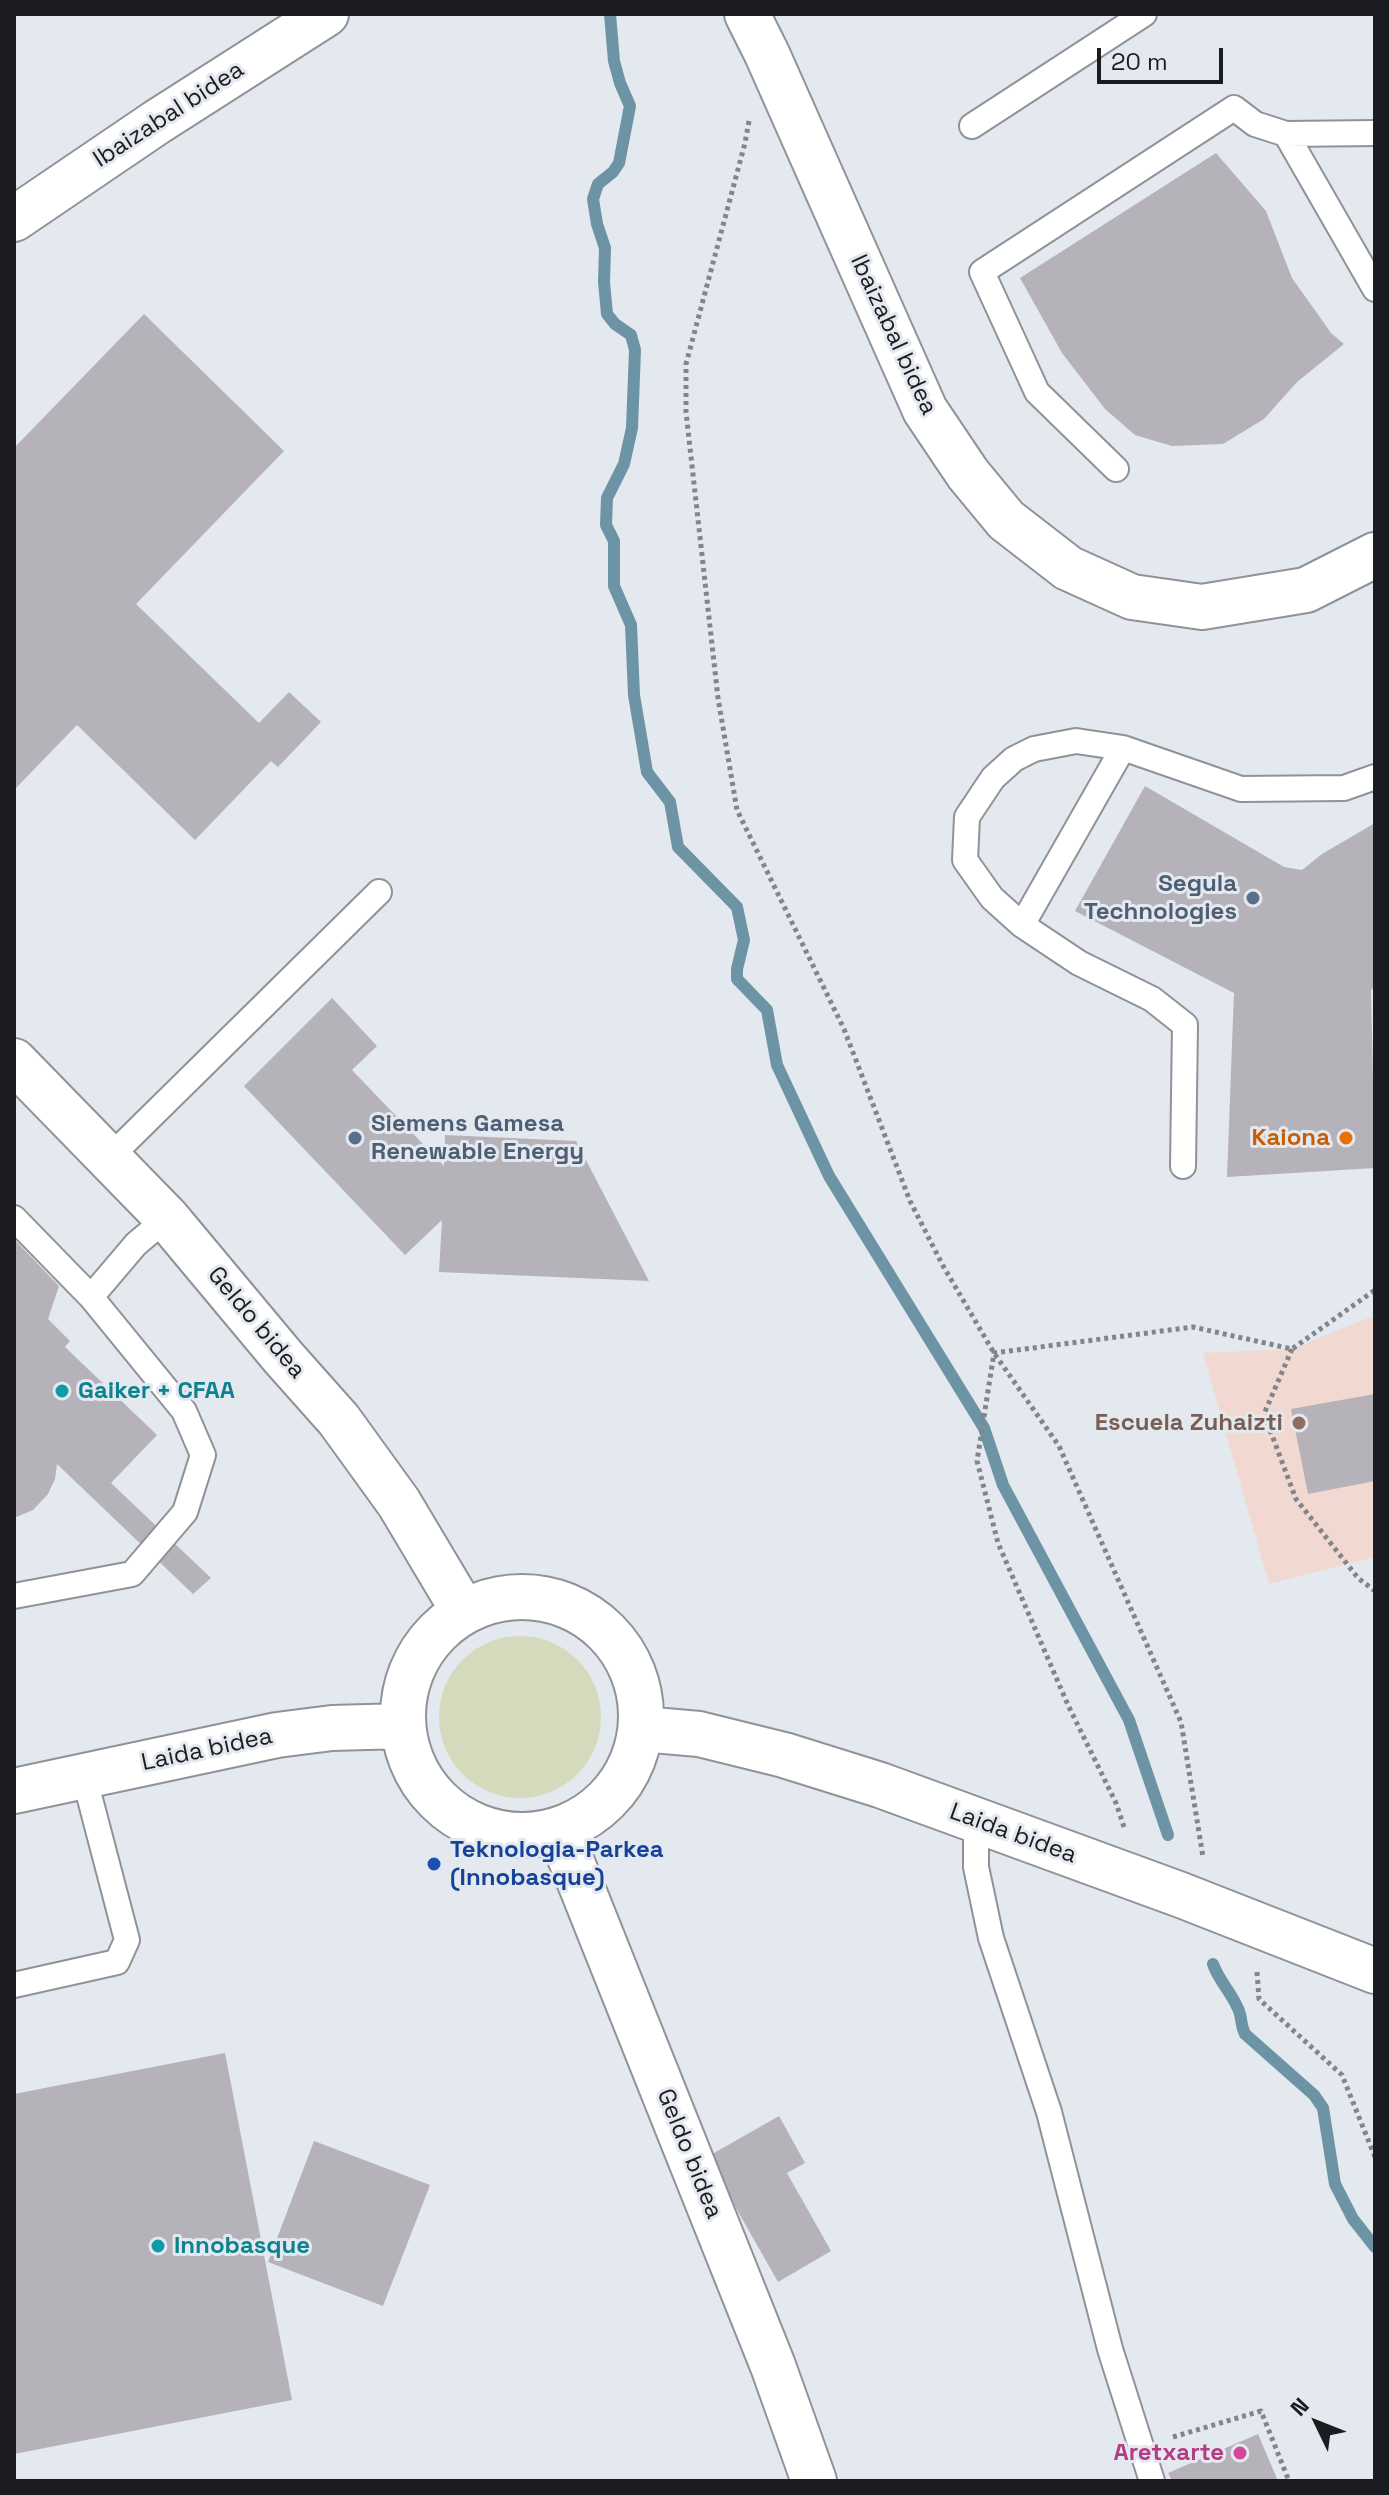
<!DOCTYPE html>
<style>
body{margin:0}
#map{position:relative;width:1389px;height:2495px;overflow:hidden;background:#e4e8ef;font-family:"Space Grotesk",sans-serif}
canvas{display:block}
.frame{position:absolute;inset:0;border:16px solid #1b1c1f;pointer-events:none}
.north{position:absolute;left:1277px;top:2383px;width:80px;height:80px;-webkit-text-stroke:6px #e4e8ef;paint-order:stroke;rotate:313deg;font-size:22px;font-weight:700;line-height:32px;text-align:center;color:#1b1c1f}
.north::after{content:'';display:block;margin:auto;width:28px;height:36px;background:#1b1c1f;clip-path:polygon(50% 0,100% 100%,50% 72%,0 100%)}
.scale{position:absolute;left:1097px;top:48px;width:126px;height:36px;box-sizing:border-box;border:4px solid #1b1c1f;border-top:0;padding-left:10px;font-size:24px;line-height:28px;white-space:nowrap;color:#1b1c1f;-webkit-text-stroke:6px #e4e8ef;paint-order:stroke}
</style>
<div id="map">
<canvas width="1389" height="2495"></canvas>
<div class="frame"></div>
<div class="north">N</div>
<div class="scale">20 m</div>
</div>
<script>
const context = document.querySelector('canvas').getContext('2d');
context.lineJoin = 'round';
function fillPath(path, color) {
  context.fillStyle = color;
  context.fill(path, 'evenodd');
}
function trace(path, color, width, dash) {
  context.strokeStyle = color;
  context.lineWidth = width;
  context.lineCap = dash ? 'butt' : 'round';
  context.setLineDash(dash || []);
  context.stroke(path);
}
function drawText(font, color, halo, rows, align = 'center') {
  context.font = font + ' "Space Grotesk",sans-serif';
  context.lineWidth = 6;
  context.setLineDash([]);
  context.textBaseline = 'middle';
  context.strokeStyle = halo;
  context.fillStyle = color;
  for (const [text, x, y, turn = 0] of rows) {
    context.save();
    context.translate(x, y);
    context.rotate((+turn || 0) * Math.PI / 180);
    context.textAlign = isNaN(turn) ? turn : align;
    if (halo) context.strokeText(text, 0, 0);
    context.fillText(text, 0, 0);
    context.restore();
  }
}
const education = new Path2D(`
 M1371,1317H1375V1557L1269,1584L1203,1353L1292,1349Z`);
const green = new Path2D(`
 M439 1717a81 81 0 1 1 162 0a81 81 0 1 1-162 0Z`);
const stream = new Path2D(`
 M610,14L614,61L620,83L630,106L619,163L613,172L598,184L593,199L597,224L605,248L604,282L607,314L615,324L631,335L635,350L632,428L624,464L607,498L606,525L614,541V586L631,625L634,695L647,772L670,802L678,847L737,907L744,940L737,969V979L767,1010L777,1065L829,1176L984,1428L1003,1485L1129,1720L1168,1835
 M1213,1964C1219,1982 1235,1996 1240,2014C1242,2022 1241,2026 1245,2034L1314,2095L1323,2108L1335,2184L1353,2219L1375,2247`);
const building = new Path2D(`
 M1216,153L1266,211L1292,278L1331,333L1344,344L1297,382L1264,419L1223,444L1172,446L1135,435L1105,409L1062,353L1020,278Z
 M144,314L284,451L136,604L259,723L289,692L321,722L278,767L271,761L195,840L77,725L14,790V448Z
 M1145,786L1284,867L1302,870L1322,854L1375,823V987L1371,990L1375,1168L1227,1177L1234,993L1075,911Z
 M332,998L377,1046L352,1070L444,1166L445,1135L576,1141L649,1281L439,1272L442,1220L405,1255L244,1086Z
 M14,1239L59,1286L48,1319L70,1341L65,1347L157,1435L111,1483L211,1578L193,1594L57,1464L55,1479L48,1494L33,1510L14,1518Z
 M1375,1394V1481L1308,1494L1291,1409Z
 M225,2053L292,2400L14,2454V2094Z
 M779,2116L805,2163L787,2173L831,2251L778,2282L707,2157Z
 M314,2141L430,2185L383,2306L268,2262Z
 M1258,2434L1278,2481H1172L1168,2473Z`);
const path = new Path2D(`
 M749,121L745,143L686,364V412L718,698L737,810L844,1029L910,1201L942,1264L994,1353L1059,1446L1181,1722L1203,1857
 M1292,1349L1264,1414L1296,1499L1358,1578L1375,1591
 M1124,1827L1116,1803L1068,1705L998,1543L977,1461L994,1353L1193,1327L1292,1349L1375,1290
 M1257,1972L1259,1999L1342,2075L1375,2157
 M1173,2437L1261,2411L1289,2481`);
const service = new Path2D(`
 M972,126L1144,14
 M1375,133L1286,134L1375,289
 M1116,469L1037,392L982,272L1234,108L1255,124L1286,134
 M1022,925L1123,748
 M109,1158L379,892
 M1183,1166L1185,1025L1152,999L1079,963L1022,925L992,898L965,860L967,817L993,778L1014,759L1034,749L1076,741L1123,748L1241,789L1344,788L1375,777
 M14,1218L91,1297L136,1244L167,1218
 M14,1596L132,1574L185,1512L203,1455L184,1411L91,1297
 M976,1821V1867L991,1938L1049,2112L1110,2349L1152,2481
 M14,1985L117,1962L127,1940L84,1776`);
const minor = new Path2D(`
 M14,1061L167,1218L283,1357L339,1420L399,1503L464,1612
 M403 1716a119 119 0 1 1 238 0a119 119 0 1 1-238 0Z
 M642,1729L699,1734L784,1755L880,1785L1181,1895L1375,1971
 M14,1791L277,1735L332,1728L403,1726
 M559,1830L773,2366L814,2481`);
const tertiary = new Path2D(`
 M747,14L767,54L925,410L968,474L1006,520L1068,568L1132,597L1202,607L1306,590L1375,555
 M14,219L157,122L326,14`);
const markers = [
 [1253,898,8,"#5c6f8a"],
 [355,1138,8,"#5c6f8a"],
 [1346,1138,8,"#e8710a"],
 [62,1391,8,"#0f9aa8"],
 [1299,1423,8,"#8d6e63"],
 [434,1864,8,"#1a4fb4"],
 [158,2246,8,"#0f9aa8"],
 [1240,2453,8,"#d1479c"]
];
const streetNames = [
 ["Ibaizabal bidea",169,115,-33],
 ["Ibaizabal bidea",893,335,65],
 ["Geldo bidea",256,1323,50],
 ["Laida bidea",207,1750,-12],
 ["Laida bidea",1013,1834,20],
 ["Geldo bidea",689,2154,68]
];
const serviceNames = [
 ["Segula",1237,884],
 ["Technologies",1237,912],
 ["Siemens Gamesa",371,1124,"left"],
 ["Renewable Energy",371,1152,"left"]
];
const foodNames = [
 ["Kaiona",1330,1138]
];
const cultureNames = [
 ["Gaiker + CFAA",78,1391],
 ["Innobasque",174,2246]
];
const educationNames = [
 ["Escuela Zuhaizti",1283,1423]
];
const transitNames = [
 ["Teknologia-Parkea",450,1850],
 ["(Innobasque)",450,1878]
];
const hotelNames = [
 ["Aretxarte",1224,2453]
];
fillPath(education, '#f1d8d0');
fillPath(green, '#d5dabd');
trace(stream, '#6d94a4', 12);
fillPath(building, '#b5b2ba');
trace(service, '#8f9399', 28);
trace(minor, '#8f9399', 48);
trace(tertiary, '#8f9399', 48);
trace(path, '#83858b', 5, [4, 4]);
trace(service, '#fff', 24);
trace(minor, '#fff', 44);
trace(tertiary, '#fff', 44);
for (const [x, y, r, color] of markers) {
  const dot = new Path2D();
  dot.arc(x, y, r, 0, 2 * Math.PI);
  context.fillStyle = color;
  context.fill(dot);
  trace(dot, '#e4e8ef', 3);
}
drawText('24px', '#1b1c1f', '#e4e8ef', streetNames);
drawText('bold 24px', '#4e5e75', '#e4e8ef', serviceNames, 'right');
drawText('bold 24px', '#c56008', '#e4e8ef', foodNames, 'right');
drawText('bold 24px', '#0d838f', '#e4e8ef', cultureNames, 'left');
drawText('bold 24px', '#785e54', '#e4e8ef', educationNames, 'right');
drawText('bold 24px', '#164399', '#e4e8ef', transitNames, 'left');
drawText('bold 24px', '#b23c85', '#e4e8ef', hotelNames, 'right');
</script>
